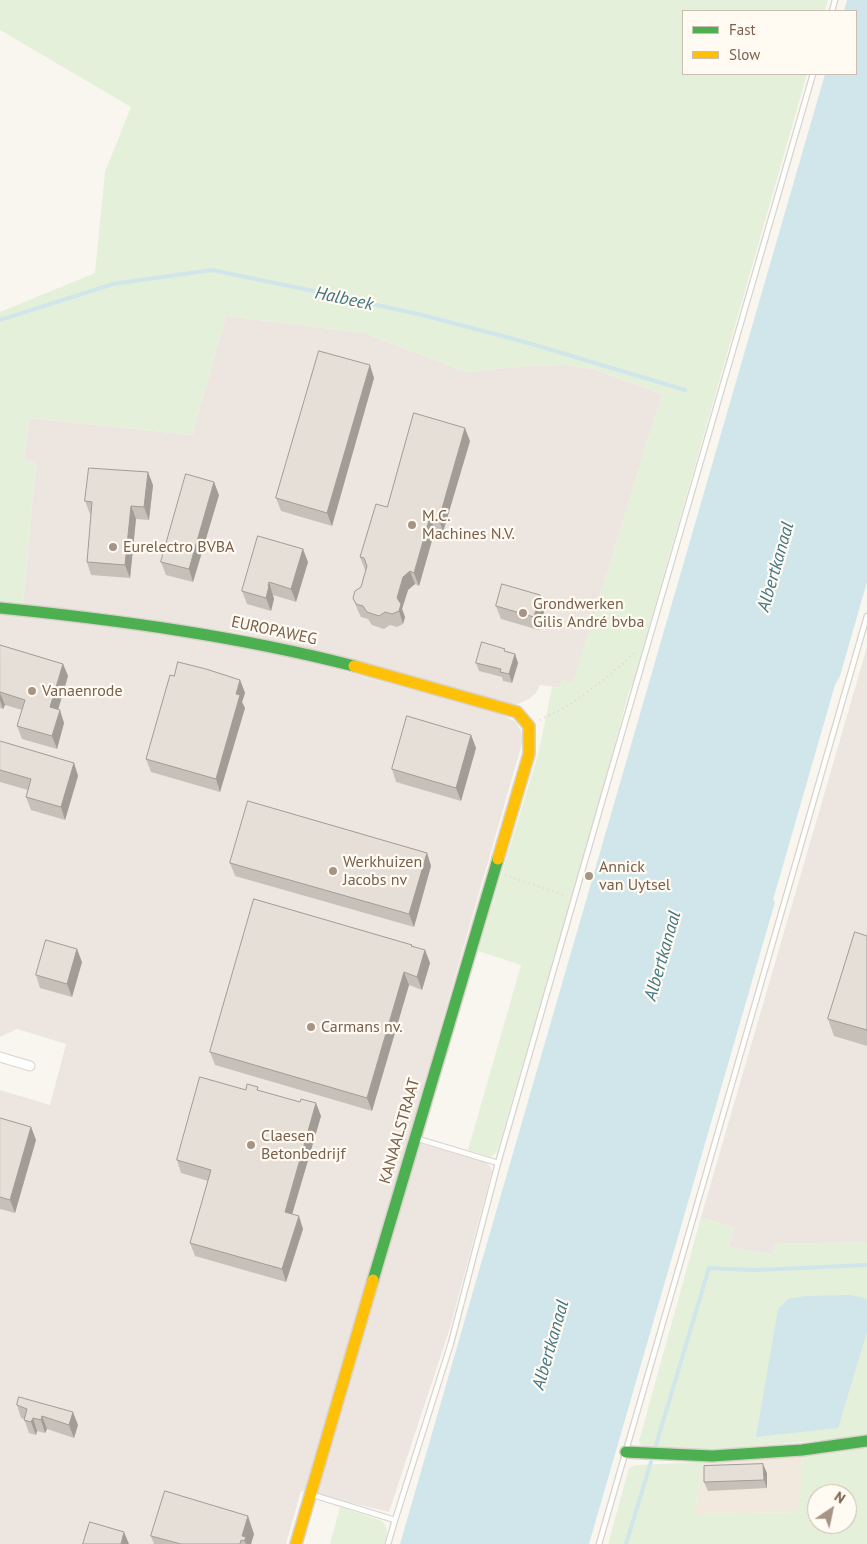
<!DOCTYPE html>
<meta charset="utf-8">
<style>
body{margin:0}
#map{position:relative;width:867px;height:1544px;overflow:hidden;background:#f9f6f0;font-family:"PT Sans",sans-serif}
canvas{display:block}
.legend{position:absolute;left:682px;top:10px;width:175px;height:65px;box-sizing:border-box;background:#fffbf3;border:1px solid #cabdb1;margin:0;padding:6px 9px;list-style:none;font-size:15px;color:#7a604d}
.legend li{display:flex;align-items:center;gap:10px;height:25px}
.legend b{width:25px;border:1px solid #cabdb1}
.north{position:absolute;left:807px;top:1484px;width:50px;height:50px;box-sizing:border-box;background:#fffbf3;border:1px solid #cabdb1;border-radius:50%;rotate:34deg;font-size:14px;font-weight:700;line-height:20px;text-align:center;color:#7a604d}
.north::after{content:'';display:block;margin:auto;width:18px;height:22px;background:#a69486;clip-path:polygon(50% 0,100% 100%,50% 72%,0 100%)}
</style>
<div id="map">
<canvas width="867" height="1544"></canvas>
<ul class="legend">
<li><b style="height:6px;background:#4caf50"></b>Fast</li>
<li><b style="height:6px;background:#ffc107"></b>Slow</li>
</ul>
<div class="north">N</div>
</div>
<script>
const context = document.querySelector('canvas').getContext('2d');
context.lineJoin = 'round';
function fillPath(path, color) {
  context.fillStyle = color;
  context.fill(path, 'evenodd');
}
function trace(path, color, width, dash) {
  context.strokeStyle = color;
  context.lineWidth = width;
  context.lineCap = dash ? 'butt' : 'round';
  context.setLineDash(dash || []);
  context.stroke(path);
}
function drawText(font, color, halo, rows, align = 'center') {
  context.font = font + ' "PT Sans",sans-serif';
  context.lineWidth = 4.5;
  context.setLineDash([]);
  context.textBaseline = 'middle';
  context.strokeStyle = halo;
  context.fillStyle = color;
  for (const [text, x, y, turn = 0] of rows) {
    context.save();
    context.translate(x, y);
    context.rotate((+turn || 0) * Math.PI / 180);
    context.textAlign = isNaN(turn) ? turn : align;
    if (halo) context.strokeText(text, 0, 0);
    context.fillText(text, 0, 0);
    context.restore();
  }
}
const residential = new Path2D(`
 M803,1455L799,1512L695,1514L703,1462Z`);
const industrial = new Path2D(`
 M226,316L364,333L467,372L524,366L564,365L593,369L662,394L573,684L562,680L560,688L540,685L536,693L529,699L518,704H509L336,655L241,633L116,614L23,604L36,462L24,461L29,418L192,435Z
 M0,614L160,633L279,655L322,665L503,715L516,722L521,731L523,740L521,747L408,1140L485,1162L490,1166L492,1171L450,1328L389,1512L301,1491L286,1544H0V1090L50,1105L66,1044L17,1029L0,1037Z
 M867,647V1242L775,1244L773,1255L729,1247L734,1228L701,1217Z`);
const green = new Path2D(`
 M0,0H828L825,11H683V74H807L632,686L629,691L600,799L497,1152L491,1157L468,1150L521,965L478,951L539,751L552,687L560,688L562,680L573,683L662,394L593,369L564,365L524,366L467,372L364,333L226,316L192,435L29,418L24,460L36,462L23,604L0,601V312L95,273L105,172L131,107L0,30Z
 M701,1217L734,1228L729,1247L773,1255L775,1244L867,1242V1436L734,1448L653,1451L642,1447L639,1441Z
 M867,1448V1544H608L629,1468L636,1465L703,1462L695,1514L798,1512L803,1455ZM817,1494H847V1524H817Z
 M340,1507L382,1521C389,1529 387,1535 384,1544H330Z`);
const water = new Path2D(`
 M847,0H867V582L840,676L835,685L773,900L775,902L589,1544H400L825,74H856V11H844Z
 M851,1295L867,1299V1332L838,1428L756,1437L778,1309L788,1299L805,1296Z`);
const stream = new Path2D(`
 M0,320L113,284L212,270L323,293L422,315L525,342L685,390
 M656,1445L709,1268L756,1270L867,1265
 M626,1544L651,1462`);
const path = new Path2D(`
 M540,720L569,705L605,679L636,652
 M505,875L567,896`);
const lane = new Path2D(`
 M832,11L835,0
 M415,1138L498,1163C603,800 706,436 813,74
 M313,1495L395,1520L388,1544
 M395,1520L451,1343L498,1163
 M599,1544L867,616`);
const street = new Path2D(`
 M0,1057L30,1066`);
const fast = new Path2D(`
 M0,608C119,620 237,636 354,666
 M373,1280L498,859
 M626,1452L712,1456L802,1450L867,1441`);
const slow = new Path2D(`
 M354,666L517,712L529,726V754L498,859
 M296,1544L373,1280`);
const wall = new Path2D(`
 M374,378L332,526L281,511L276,498Z
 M470,441L443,532L435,530L419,586L415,584L408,590L402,609L405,617L403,624L397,627L390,625L384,629L372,625L368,619L361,617L358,611L353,598L361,587L366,570H365L360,557L387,507Z
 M153,485L149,520L136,519L130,578L91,575L87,562L91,514H90L85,501Z
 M219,495L193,582L166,575L161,562Z
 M308,562L296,602L273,595L274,599L271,611L247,604L242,591Z
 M540,595L545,608L539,630L501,619L496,606Z
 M0,645L63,664L68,676L58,710L64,723L57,749L22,739L17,726L22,710L5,705L3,709L0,708Z
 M506,651L515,654L518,663L512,683L503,681L502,677L479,671L476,663Z
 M174,676L240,680L245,693L242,702L245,708L220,792L151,772L146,759Z
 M471,735L476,748L461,801L396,782L392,769Z
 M0,741L74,763L78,776L65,820L31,810L26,797L28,790L0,782Z
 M427,853L431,866L414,927L235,876L230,863Z
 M867,936V1046L834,1036L828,1019Z
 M412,945V946L425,950L430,963L422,990L409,985L372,1111L215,1065L210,1052Z
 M82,962L72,997L40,988L36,975Z
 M246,1090L260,1091L321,1116L292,1214L303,1229L286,1282L195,1256L190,1243L208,1181L181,1173L177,1160Z
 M0,1118L31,1127L36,1140L15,1213L0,1209Z
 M17,1405L78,1425L74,1438L47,1429L45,1433L37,1431L36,1435L29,1433L24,1419L21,1418Z
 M767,1473V1488L708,1491L704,1482Z
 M254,1534L251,1544H154L151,1536Z`);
const shadedWall = new Path2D(`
 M370,365L374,378L332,526L327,513Z
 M465,428L470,441L443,532L439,519Z
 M148,472L153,485L149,520L144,507Z
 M214,482L219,495L193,582L189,569Z
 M131,506L136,519L130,578L125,565Z
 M430,517L435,530L419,586L414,573Z
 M303,549L308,562L296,602L291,589Z
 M410,571L415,584L408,590L402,609L405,617L403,624L399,611L397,598L403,577Z
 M269,582L274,599L271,611L266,598Z
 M540,595L545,608L539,630L534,617Z
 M515,654L518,663L512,683L509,674Z
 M63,664L68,676L55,720L50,707Z
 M240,680L245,693L242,702L245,708L220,792L216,779Z
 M0,693L5,705L3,709L0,700Z
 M60,710L64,723L57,749L52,736Z
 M471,735L476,748L461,801L456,788Z
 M74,763L78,776L65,820L61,807Z
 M427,853L431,866L414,927L409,914Z
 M77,949L82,962L72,997L67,984Z
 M425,950L430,963L422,990L417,977Z
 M404,972L409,985L372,1111L367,1098Z
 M316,1103L321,1116L289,1225L285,1212Z
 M31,1127L36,1140L15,1213L10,1200Z
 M299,1216L303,1229L286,1282L282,1269Z
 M73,1412L78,1425L74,1438L69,1425Z
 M42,1416L47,1429L45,1433L41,1420Z
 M33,1418L37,1431L36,1435L31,1422Z
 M763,1464L767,1473V1488L764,1480Z
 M248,1516L254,1534L251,1544H246L242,1536Z
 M124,1532L129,1544H121Z`);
const building = new Path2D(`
 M319,351L370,365L327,513L276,498Z
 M414,413L465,428L439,519L430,517L414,573L410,571L403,577L397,598L401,604L399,611L392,614L385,612L379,616L367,612L363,606L356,604L353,598L355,591L361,587L367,566L364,558L360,557L376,504L387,507Z
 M89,468L148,472L144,507L131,506L125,565L87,562L92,502L85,501Z
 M186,474L214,482L189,569L161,562Z
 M258,536L303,549L291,589L269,582L268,586H269L266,598L242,591Z
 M502,584L540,595L534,617L496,606Z
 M482,642L505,649L504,651L515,654L509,674L500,672L501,669L476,663Z
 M0,645L63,664L50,707L60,710L52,736L17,726L25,700L0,692Z
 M178,662L206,669L240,680L236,694L240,695L216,779L146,759L170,675L174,676Z
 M407,716L471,735L456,788L392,769Z
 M0,741L74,763L61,807L26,797L31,779L0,770Z
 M248,801L427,853L409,914L230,863Z
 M254,899L412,945L411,946L425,950L417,977L404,972L367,1098L210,1052Z
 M855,932L867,936V1030L828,1019Z
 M46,940L77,949L67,984L36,975Z
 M200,1077L246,1090L247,1084L258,1087L257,1090L300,1102L301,1099L316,1103L285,1212L299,1216L282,1269L190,1243L211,1170L177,1160Z
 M0,1118L31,1127L10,1200L0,1197Z
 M19,1397L73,1412L69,1425L42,1416L41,1420L33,1418L31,1422L24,1420L27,1409L17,1405Z
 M763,1464L764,1480L704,1482V1466Z
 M165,1491L248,1516L242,1536L246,1537L244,1541L241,1540L240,1544H181L151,1536Z
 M90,1522L124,1532L121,1544H83Z`);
const markers = [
 [412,525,5,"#a69486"],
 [113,547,5,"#a69486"],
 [523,613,5,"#a69486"],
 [32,691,5,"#a69486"],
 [333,871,5,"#a69486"],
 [589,876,5,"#a69486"],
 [311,1027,5,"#a69486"],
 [251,1145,5,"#a69486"]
];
const poiNames = [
 ["M.C.",422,516],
 ["Machines N.V.",422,534],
 ["Eurelectro BVBA",123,547],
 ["Grondwerken",533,604],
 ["Gilis André bvba",533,622],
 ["Vanaenrode",42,691],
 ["Werkhuizen",343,862],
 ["Jacobs nv",343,880],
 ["Annick",599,867],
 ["van Uytsel",599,885],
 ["Carmans nv.",321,1027],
 ["Claesen",261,1136],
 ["Betonbedrijf",261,1154]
];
const streetNames = [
 ["EUROPAWEG",274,631,12],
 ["KANAALSTRAAT",400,1131,-74]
];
const waterNames = [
 ["Halbeek",344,299,12],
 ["Albertkanaal",776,567,-74],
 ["Albertkanaal",663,956,-74],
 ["Albertkanaal",551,1345,-74]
];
fillPath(residential, '#f2e9de');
fillPath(industrial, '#ede6e0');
fillPath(green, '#e5f0db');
fillPath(water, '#d0e6ea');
trace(stream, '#d0e6ea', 4);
trace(lane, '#d9d3ce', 7);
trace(street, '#d9d3ce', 11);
trace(fast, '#d8d2ca', 14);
trace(slow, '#d8d2ca', 14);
trace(path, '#dcd6d0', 2, [1, 4]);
trace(lane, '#fefefd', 4.5);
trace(street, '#fefefd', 9);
trace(fast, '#4caf50', 11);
trace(slow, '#ffc107', 11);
fillPath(wall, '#c6c0b9');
fillPath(shadedWall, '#a19c96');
fillPath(building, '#e6dfd7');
trace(building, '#a19c96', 1);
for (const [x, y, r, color] of markers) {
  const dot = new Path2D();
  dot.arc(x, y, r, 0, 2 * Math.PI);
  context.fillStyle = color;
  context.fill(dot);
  trace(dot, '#fffbf3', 2);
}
drawText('16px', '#7a604d', '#fffbf3', poiNames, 'left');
drawText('16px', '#7a604d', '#fffbf3', streetNames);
drawText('italic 18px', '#437685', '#fffbf3', waterNames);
</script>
